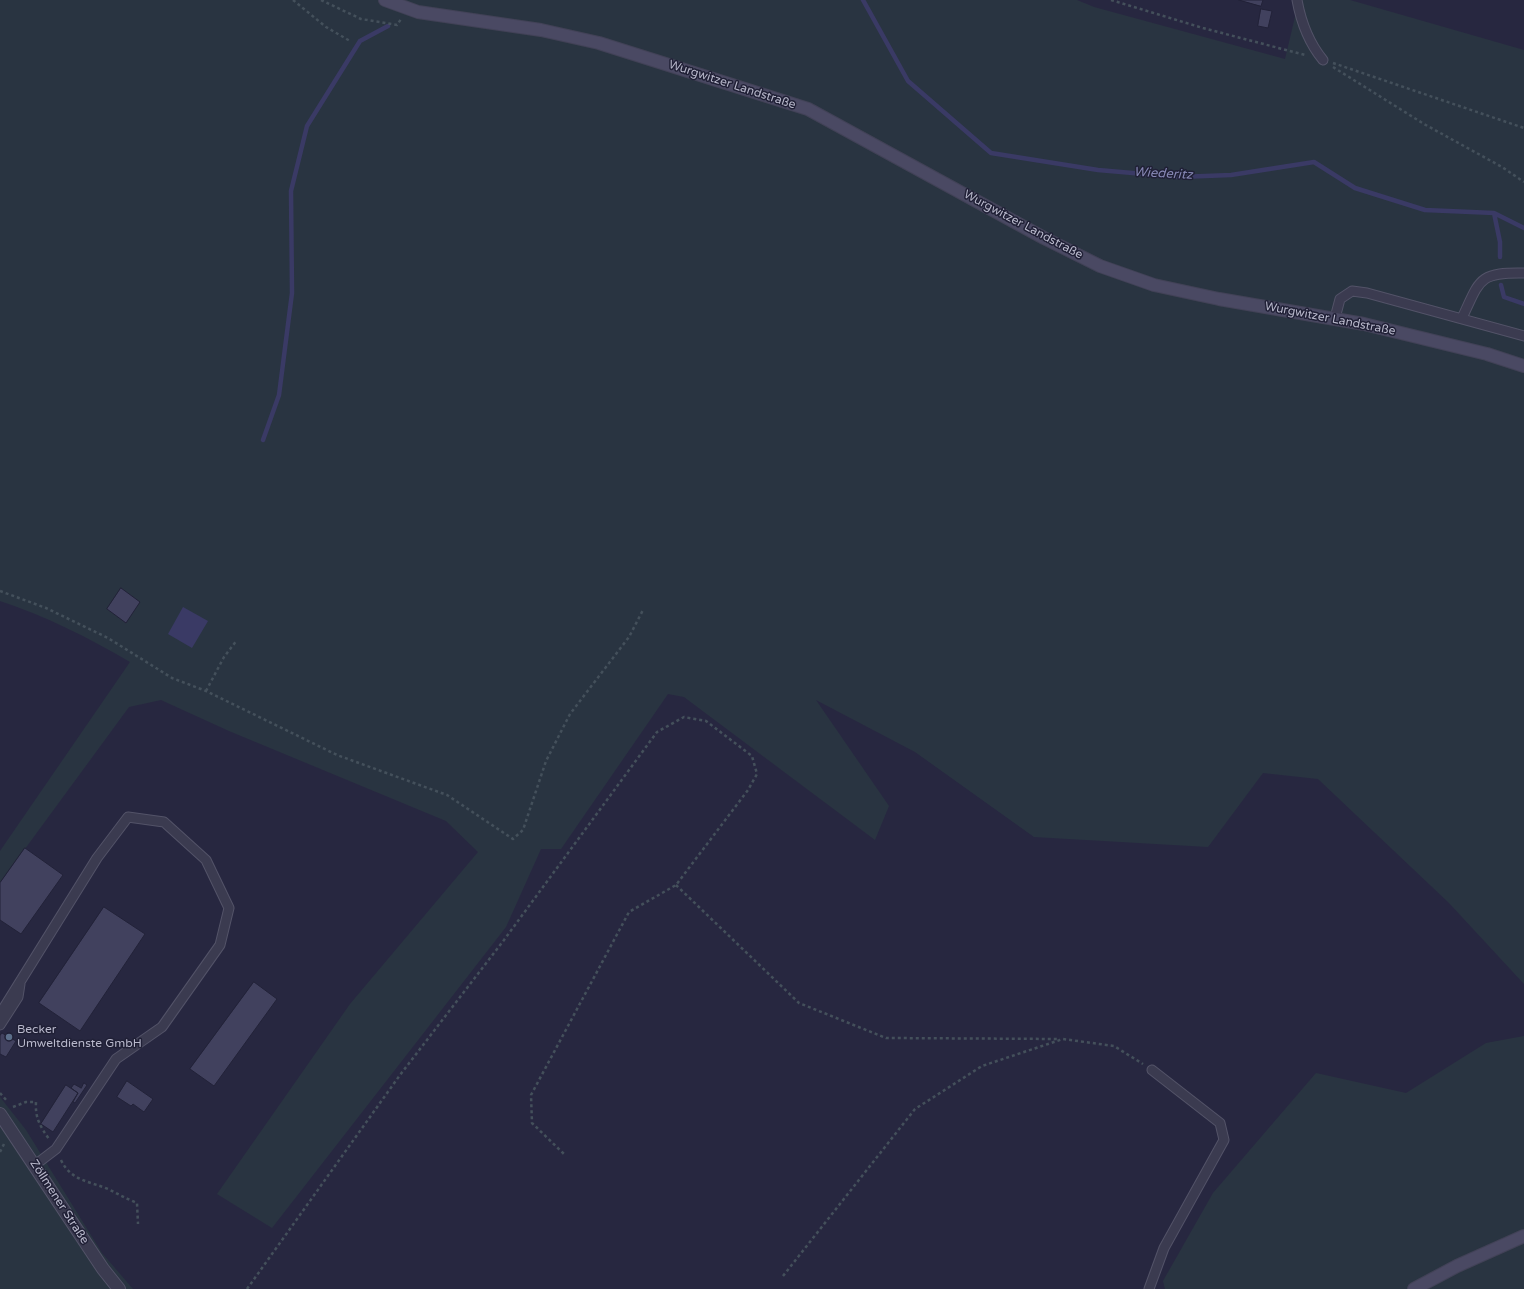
<!DOCTYPE html>
<meta charset="utf-8">
<style>
body{margin:0}
canvas{display:block;background:#272740}
</style>
<canvas width="1524" height="1289"></canvas>
<script>
const context = document.querySelector('canvas').getContext('2d');
context.lineJoin = 'round';
function fillPath(path, color) {
  context.fillStyle = color;
  context.fill(path, 'evenodd');
}
function trace(path, color, width, dash) {
  context.strokeStyle = color;
  context.lineWidth = width;
  context.lineCap = dash ? 'butt' : 'round';
  context.setLineDash(dash || []);
  context.stroke(path);
}
function drawText(font, color, halo, rows, align = 'center') {
  context.font = font + ' "Varela Round",sans-serif';
  context.lineWidth = 3;
  context.setLineDash([]);
  context.textBaseline = 'middle';
  context.strokeStyle = halo;
  context.fillStyle = color;
  for (const [text, x, y, turn = 0] of rows) {
    context.save();
    context.translate(x, y);
    context.rotate((+turn || 0) * Math.PI / 180);
    context.textAlign = isNaN(turn) ? turn : align;
    if (halo) context.strokeText(text, 0, 0);
    context.fillText(text, 0, 0);
    context.restore();
  }
}
const green = new Path2D(`
 M0,0H1077L1094,7L1285,59L1299,0H1350L1524,50V984L1449,903L1318,779L1263,773L1208,847L1034,837L915,752L816,700L889,806L875,840L684,697L668,694L561,849H541L506,927L272,1228L217,1194L350,1004L478,852L446,821L229,731L161,700L129,707L0,883V851L130,662C89,638 46,616 0,601Z
 M1524,1036V1289H1165L1163,1281L1213,1193L1316,1073L1406,1093L1486,1043Z
 M0,1097L26,1130L102,1253L133,1289H0Z`);
const water = new Path2D(`
 M183,607L208,621L192,648L168,634Z`);
const stream = new Path2D(`
 M863,0L908,81L991,153L1098,170L1179,177L1231,175L1314,162L1355,188L1425,210L1494,213L1524,228
 M1494,213L1500,242V257
 M1501,285L1504,297L1524,304
 M263,440L279,395L292,293L291,191L307,126L360,41L388,26`);
const building = new Path2D(`
 M1239,0H1263L1261,6Z
 M1261,9L1272,11L1268,28L1258,26Z
 M121,588L140,602L126,623L107,609Z
 M25,848L63,875L21,934L0,920V883Z
 M104,907L145,934L80,1031L39,1003Z
 M254,982L277,999L214,1086L190,1069Z
 M2,1033L16,1041L6,1057L0,1054V1036Z
 M127,1081L153,1099L144,1112L133,1104L131,1106L117,1097Z
 M84,1083L87,1085L75,1103L73,1102L78,1093L71,1088L74,1084L81,1088Z
 M66,1085L78,1093L53,1132L41,1124Z`);
const path = new Path2D(`
 M293,0L326,27L350,41
 M321,0L361,19L397,25L401,19
 M1111,0L1203,28L1305,55
 M1333,63L1524,128
 M1333,67L1424,124L1502,167L1524,182
 M0,591L46,608L108,638L172,678L206,691L337,755L447,795L513,839L523,830L546,761L570,714L629,637L643,610
 M206,691L224,657L237,640
 M676,885L799,1003L886,1038L1060,1039
 M0,1093L8,1102
 M13,1107L26,1102H36C35,1118 40,1126 49,1139
 M0,1152L4,1144
 M61,1160C71,1181 89,1181 108,1189C118,1194 127,1199 137,1203L138,1224
 M783,1276L915,1109L982,1066L1063,1039L1114,1046L1143,1064
 M247,1289L400,1075L504,940L657,732L684,717L706,721L752,756L757,774L748,790L676,885L629,912L531,1095L532,1123L564,1154`);
const service = new Path2D(`
 M1297,0C1301,22 1309,43 1323,60
 M1335,318L1340,299L1352,291L1367,293L1524,336
 M1462,318C1480,280 1478,272 1524,273
 M0,1014L97,858L128,817L164,822L206,860L229,908L220,945L162,1027L116,1059L56,1149L35,1165
 M0,1025L18,997L20,984
 M1149,1289L1164,1248L1224,1140L1220,1123L1152,1070`);
const minor = new Path2D(`
 M0,1114L103,1269L119,1289`);
const secondary = new Path2D(`
 M385,0L418,12L541,30L599,43L808,109L1044,238L1100,266L1154,285L1219,299L1364,324L1487,354L1524,366
 M1414,1289L1457,1266L1524,1236`);
const markers = [
 [9,1037,4,"#5c6f8a"]
];
const streetNames = [
 ["Wurgwitzer Landstraße",732,85,18],
 ["Wurgwitzer Landstraße",1023,225,28],
 ["Wurgwitzer Landstraße",1330,319,11],
 ["Zöllmener Straße",59,1202,57]
];
const poiNames = [
 ["Becker",17,1030],
 ["Umweltdienste GmbH",17,1044]
];
const waterNames = [
 ["Wiederitz",1163,174,3]
];
fillPath(green, '#293441');
fillPath(water, '#3a3a65');
trace(stream, '#3a3a65', 4.5);
fillPath(building, '#41415e');
trace(building, '#222238', 1);
trace(service, '#535368', 11);
trace(minor, '#535368', 14);
trace(secondary, '#424257', 14);
trace(path, '#44505b', 2.5, [3, 3]);
trace(service, '#3b3b50', 9);
trace(minor, '#3b3b50', 12);
trace(secondary, '#4a4963', 12);
for (const [x, y, r, color] of markers) {
  const dot = new Path2D();
  dot.arc(x, y, r, 0, 2 * Math.PI);
  context.fillStyle = color;
  context.fill(dot);
  trace(dot, '#202036', 1.5);
}
drawText('12px', '#b8b8cb', '#202036', streetNames);
drawText('12px', '#b8b8cb', '#202036', poiNames, 'left');
drawText('italic 13px', '#8788b5', '#202036', waterNames);
</script>
